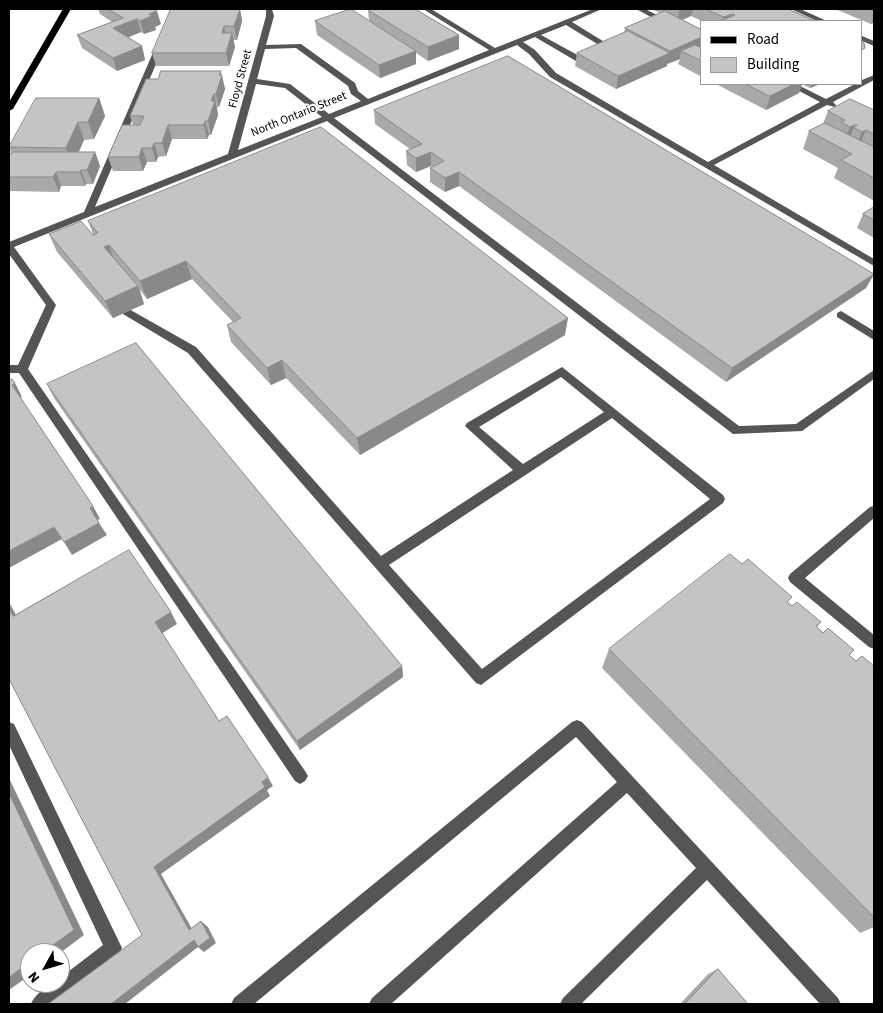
<!DOCTYPE html>
<style>
body{margin:0}
#map{position:relative;width:883px;height:1013px;overflow:hidden;background:#fff;font-family:"Source Sans 3",sans-serif}
canvas{display:block}
.frame{position:absolute;inset:0;border:10px solid #000;pointer-events:none}
.legend{position:absolute;left:700px;top:20px;width:162px;height:65px;box-sizing:border-box;background:#fff;border:1px solid #999;margin:0;padding:6px 9px;list-style:none;font-size:15px;color:#000}
.legend li{display:flex;align-items:center;gap:10px;height:25px}
.legend b{width:25px;border:1px solid #999}
.north{position:absolute;left:20px;top:943px;width:50px;height:50px;box-sizing:border-box;background:#fff;border:1px solid #999;border-radius:50%;rotate:231deg;font-size:14px;font-weight:700;line-height:20px;text-align:center;color:#000}
.north::after{content:'';display:block;margin:auto;width:18px;height:22px;background:#000;clip-path:polygon(50% 0,100% 100%,50% 72%,0 100%)}
</style>
<div id="map">
<canvas width="883" height="1013"></canvas>
<div class="frame"></div>
<ul class="legend">
<li><b style="height:6px;background:#000"></b>Road</li>
<li><b style="height:14px;background:#c4c4c4"></b>Building</li>
</ul>
<div class="north">N</div>
</div>
<script>
const context = document.querySelector('canvas').getContext('2d');
context.lineJoin = 'round';
function fillPath(path, color) {
  context.fillStyle = color;
  context.fill(path, 'evenodd');
}
function trace(path, color, width, dash) {
  context.strokeStyle = color;
  context.lineWidth = width;
  context.lineCap = dash ? 'butt' : 'round';
  context.setLineDash(dash || []);
  context.stroke(path);
}
function drawText(font, color, halo, rows, align = 'center') {
  context.font = font + ' "Source Sans 3",sans-serif';
  context.lineWidth = 4.5;
  context.setLineDash([]);
  context.textBaseline = 'middle';
  context.strokeStyle = halo;
  context.fillStyle = color;
  for (const [text, x, y, turn = 0] of rows) {
    context.save();
    context.translate(x, y);
    context.rotate((+turn || 0) * Math.PI / 180);
    context.textAlign = isNaN(turn) ? turn : align;
    if (halo) context.strokeText(text, 0, 0);
    context.fillText(text, 0, 0);
    context.restore();
  }
}
const minor = new Path2D(`
 M266,9H272L274,16L266,45L301,44L355,83L358,91L368,99L489,50L423,9H431L495,48L593,9H602L572,22L614,48L585,62L576,61L535,37L523,42L535,50L556,73L708,162L820,102L786,84H796L826,99L855,84H862V80L874,75V80L833,102L836,105L835,107L827,105L714,165L874,259V266L550,77L529,54L517,45L334,118L739,426L796,424L874,370V379L802,431L733,434L327,121L14,247L56,305L28,369L305,771L308,776L305,781L300,784L295,781L19,373H9V365H18L46,305L9,254V242L84,212L158,41L165,43L95,207L228,154L266,16ZM566,25L604,48L581,57L541,35ZM296,48L348,86L351,94L361,101L329,114L290,84L257,79L265,49ZM256,84L285,88L322,117L238,150Z
 M636,9H645L673,23L666,25Z
 M791,9H800L827,21H817Z
 M862,36L874,41V46L862,41Z
 M127,308L196,347L381,556L513,470L465,426L467,423L562,367L723,495L725,499L723,503L481,685L476,683L188,353L123,314L122,312ZM561,377L604,412L523,464L479,427ZM612,418L710,499L482,669L389,565Z
 M841,311L874,331V340L837,317V313Z
 M874,506V518L805,578L874,635V649L869,647L790,582L788,578L790,574L870,507Z
 M577,720L582,722L838,998L841,1004H820L707,880L581,1004H560L563,998L696,868L627,793L391,1004H369L372,998L617,782L576,737L254,1004H231L234,998L572,722Z
 M9,722L14,724L122,948L119,954L54,1004H31C35,994 49,983 60,983V978L103,945L9,745Z`);
const major = new Path2D(`
 M63,9H71L13,109L9,111V102Z`);
const wall = new Path2D(`
 M98,9H158L155,10L161,24L155,27L156,30L144,34L141,32L128,37L142,46L145,60L117,71L82,48L77,35L112,22L100,14Z
 M240,9L242,21L237,40H233L235,47L229,66H156L152,53Z
 M651,9H788L815,21H702L691,16L682,20L702,30V77L678,64L680,59L667,64V66L616,89L575,66L577,53L624,33L625,28L660,13Z
 M835,9H874V22L871,24Z
 M368,10L459,49L428,61L416,53V64L380,78L317,35L315,21L369,20Z
 M221,75L225,89L219,107H217L218,115L211,135H209L207,139H172L166,156L158,157L156,162H147L143,171H113L108,157L133,125L130,116L158,79Z
 M716,84H820L810,88L802,84L799,93L766,110Z
 M99,98L105,116L94,139L84,140L79,152H95L100,166L93,184H86L85,186H61L59,192L9,191V155L11,153L9,146Z
 M374,110L874,274L866,288L726,382L459,186L445,192L430,182V168L432,166H431L416,172L407,165L406,151L410,149L375,124Z
 M874,110V201L834,178L838,168L803,149L809,131L823,124L828,111Z
 M874,207V238L857,228L863,214Z
 M88,221L565,335L360,455L286,378L271,385L231,342L227,325L233,322L192,279L147,299L140,290L144,304L113,318L57,252L49,234H93Z
 M47,384L402,666L403,677L300,750L54,398Z
 M788,603L792,606L821,622L817,627L823,633L854,650L849,656L856,661L874,666V927L860,933L602,668L609,649Z
 M718,969L748,1004H680L708,974Z`);
const shadedWall = new Path2D(`
 M240,9L242,21L237,40L234,26Z
 M680,9H693L691,16L677,22Z
 M157,11L161,24L155,27L156,30L144,34L140,21L149,14Z
 M732,14L730,21H723L724,17Z
 M874,15V22L871,24Z
 M137,19L141,32L117,42L113,28Z
 M224,26L227,40L222,33Z
 M232,33L235,47L229,66L226,53Z
 M459,35V49L428,61V47Z
 M702,37V49L681,51L680,59L667,64V66L616,89L618,76L669,53L670,51Z
 M142,46L145,60L117,71L113,58Z
 M416,51V64L380,78L379,65Z
 M221,71L222,77V75L225,89L219,107L216,94Z
 M794,84H802L799,93L766,110L770,96Z
 M812,84H820L810,88Z
 M214,94L218,115L211,135L208,121L211,101Z
 M99,98L105,116L94,139L88,122Z
 M205,121L209,135L207,139L204,125Z
 M78,122L84,140L72,165L66,148Z
 M168,125L172,139L166,156L162,143Z
 M855,125L847,143L843,145L850,127Z
 M866,130L858,148L855,150L862,132Z
 M154,143L158,157L156,162L152,148Z
 M142,148L147,162L143,171L139,157Z
 M95,152L100,166L93,184L87,170Z
 M431,152V166L416,172V158Z
 M81,170L86,184L85,186L80,172Z
 M56,172L61,186L59,192L53,177Z
 M459,172V186L445,192V178Z
 M109,245L115,263L104,247Z
 M186,261L192,279L147,299L140,281Z
 M874,274L866,288L726,382L732,368Z
 M138,286L144,304L113,318L105,301Z
 M568,318L565,335L360,455L357,438Z
 M282,360L286,378L271,385L267,368Z
 M15,383L22,397L20,398L12,385Z
 M93,506L100,519L97,520L90,508Z
 M99,523L107,535L72,555L64,542Z
 M54,527L62,539L9,568V551Z
 M9,602L23,628L13,616L9,609Z
 M171,612L177,624L161,634L155,622Z
 M402,666L403,677L300,750L297,741Z
 M268,777L273,786L267,790L270,796L161,874L196,936L189,930L154,867Z
 M9,778L84,935L60,953H42L9,793Z
 M201,921L208,927L216,943L204,952L198,947L125,1004H111Z
 M30,962V975L9,990V977Z`);
const building = new Path2D(`
 M108,9H153L157,11L149,14L152,16L140,21L137,19L113,28L142,46L113,58L77,35L123,18Z
 M171,9H240L234,26H224L222,33H232L226,53H152Z
 M351,9L416,51L379,65L315,21Z
 M372,9H415L459,35L428,47L368,10Z
 M706,9H788L815,21H720L735,15L732,14L724,17Z
 M665,11L702,30V37L670,51L625,28Z
 M628,31L670,53L618,76L577,53Z
 M862,42L864,43L865,48L862,50Z
 M695,45L702,48V61L681,51Z
 M508,56L874,274L732,368L459,172L445,178L430,168L444,161L431,152L416,158L406,151L422,144L374,110Z
 M161,71H221L219,75H222L216,94H214L211,101H215L208,121H205L204,125H168L162,143H154L152,148H142L139,157H108L122,125H140L144,116H130L146,79H158Z
 M746,84H794L770,96Z
 M36,98H99L88,122H78L66,148L9,147Z
 M850,99L874,110V134L866,130L862,132L853,127L857,125H855L850,127L841,122L845,120L828,111Z
 M825,123L874,147V178L841,160L852,154L809,131Z
 M321,127L568,318L357,438L282,360L267,368L227,325L241,318L186,261L140,281L109,245L104,247L138,286L105,301L49,234L81,221L93,235L98,233L88,221Z
 M14,152H95L87,170H81L80,172H56L53,177H9V155Z
 M874,207V220L863,214Z
 M136,343L402,666L297,741L47,384Z
 M12,379L15,383L12,385L93,506L90,508L99,523L64,542L54,527L9,551V381Z
 M129,550L171,612L155,622L219,721L227,716L268,777L262,782L265,787L154,867L189,930L201,921L210,938L198,947L194,940L111,1004H48L142,935L9,679V609L13,616Z
 M730,554L742,564L748,559L792,597L787,602L792,606L797,602L821,622L816,626L823,633L828,628L854,650L849,655L856,661L862,656L874,666V917L609,649Z
 M9,793L74,930L42,953H30V962L9,977Z
 M718,969L748,1004H685Z`);
const farStreetnames = [
 ["Floyd Street",241,79,-75],
 ["North Ontario Street",299,115,-22]
];
fillPath(minor, '#555');
fillPath(major, '#000');
fillPath(wall, '#a9a9a9');
fillPath(shadedWall, '#898989');
fillPath(building, '#c4c4c4');
trace(building, '#898989', 1);
drawText('12px', '#000', '#fff', farStreetnames);
</script>
